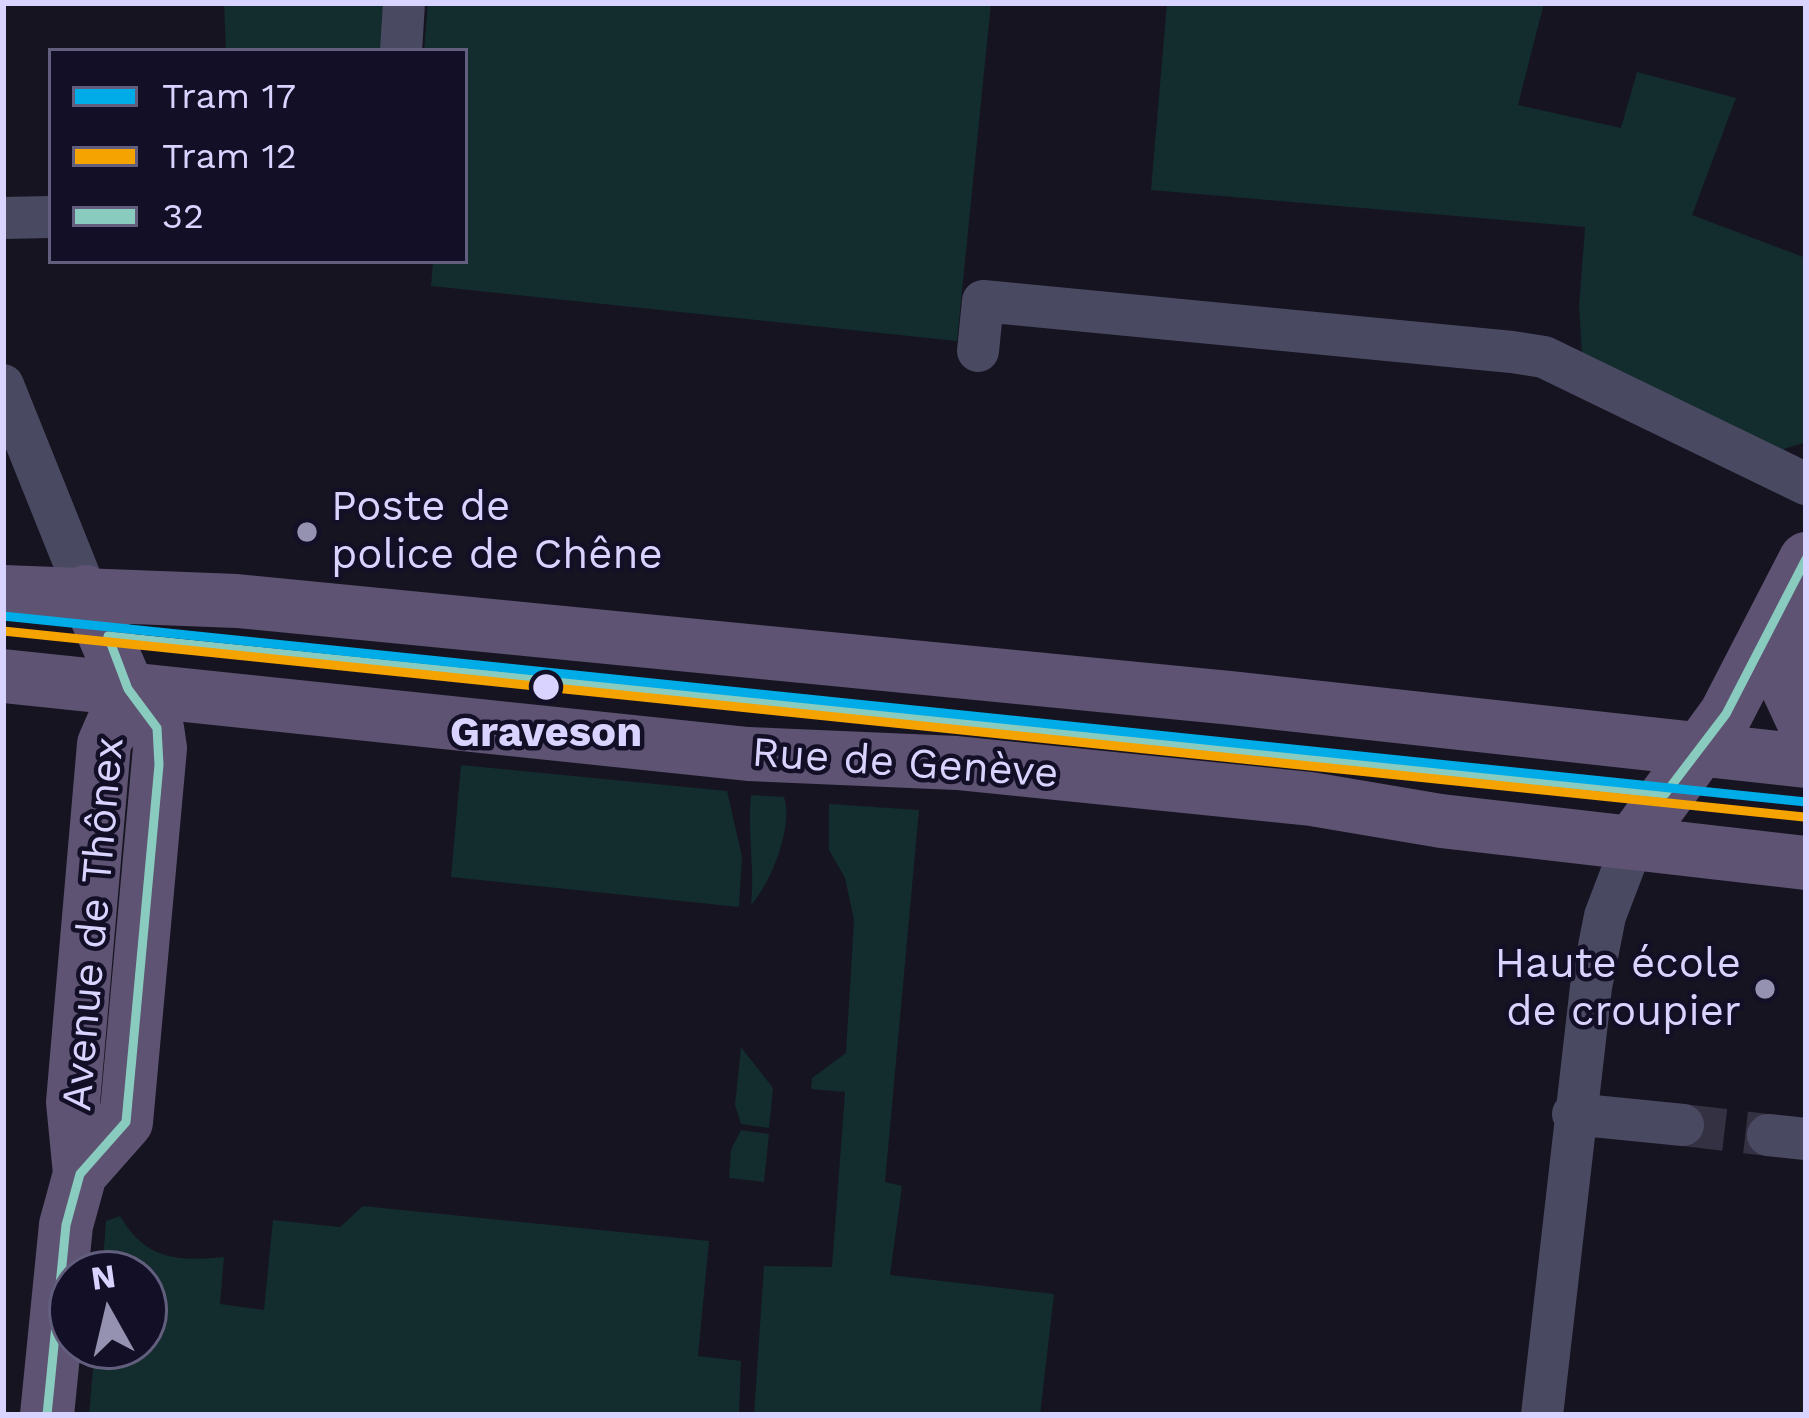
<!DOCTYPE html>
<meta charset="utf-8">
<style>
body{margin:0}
#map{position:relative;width:1809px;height:1418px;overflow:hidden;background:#161421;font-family:"Work Sans",sans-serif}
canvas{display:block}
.frame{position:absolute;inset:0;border:6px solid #d9d4ff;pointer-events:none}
.legend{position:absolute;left:48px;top:48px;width:420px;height:216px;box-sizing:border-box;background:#130f26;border:3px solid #625e7d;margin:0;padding:15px 21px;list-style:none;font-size:36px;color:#d9d4ff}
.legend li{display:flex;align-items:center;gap:24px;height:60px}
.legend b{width:60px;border:3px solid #625e7d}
.north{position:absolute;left:48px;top:1250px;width:120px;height:120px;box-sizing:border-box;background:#130f26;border:3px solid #625e7d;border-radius:50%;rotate:352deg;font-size:33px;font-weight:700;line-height:48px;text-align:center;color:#d9d4ff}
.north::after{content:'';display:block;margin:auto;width:42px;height:54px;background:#9591b1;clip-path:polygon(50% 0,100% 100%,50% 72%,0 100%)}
</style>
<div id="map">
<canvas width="1809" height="1418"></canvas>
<div class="frame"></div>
<ul class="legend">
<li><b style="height:15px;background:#00ace7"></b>Tram 17</li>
<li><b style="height:15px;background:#f5a300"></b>Tram 12</li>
<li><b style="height:15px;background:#89cbbe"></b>32</li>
</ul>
<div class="north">N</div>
</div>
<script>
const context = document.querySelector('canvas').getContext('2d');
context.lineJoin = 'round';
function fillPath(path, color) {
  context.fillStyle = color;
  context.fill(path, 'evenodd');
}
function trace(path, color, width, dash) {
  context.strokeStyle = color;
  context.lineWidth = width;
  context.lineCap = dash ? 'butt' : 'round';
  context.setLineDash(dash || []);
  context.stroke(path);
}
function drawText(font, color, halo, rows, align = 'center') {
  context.font = font + ' "Work Sans",sans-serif';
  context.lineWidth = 9;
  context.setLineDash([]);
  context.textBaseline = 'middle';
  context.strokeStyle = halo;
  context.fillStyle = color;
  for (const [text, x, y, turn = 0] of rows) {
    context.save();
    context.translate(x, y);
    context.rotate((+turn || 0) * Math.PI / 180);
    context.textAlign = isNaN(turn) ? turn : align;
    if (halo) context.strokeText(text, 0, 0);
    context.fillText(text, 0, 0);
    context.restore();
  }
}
const green = new Path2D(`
 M224,3H386L383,51H226Z
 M428,3H991L957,341L431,286L433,261H465V51H424Z
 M1167,3H1544L1518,105L1621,128L1637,72L1736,98L1692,215L1806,258V442L1778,451L1582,354L1579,307L1585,227L1151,190Z
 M461,765L727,791L742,857L739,907L451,877Z
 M751,795L784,797C794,826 770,885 751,905C755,867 747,832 751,795Z
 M829,804L919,810L885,1182L902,1186L890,1275L1054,1294L1040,1415H754L764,1266L832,1267L845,1092L811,1089L812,1078L846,1053L854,920L845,878L829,850Z
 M741,1047L773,1088L769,1128L741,1124L735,1105Z
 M741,1130L769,1134L764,1182L729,1178L731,1150Z
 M363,1206L709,1241L698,1356L741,1361L739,1415H89L95,1346H144V1274H102L106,1221L120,1216C145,1259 177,1262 224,1257L220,1304L264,1310L273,1220L340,1227Z`);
const minorTunnel = new Path2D(`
 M1683,1125L1768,1135`);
const minor = new Path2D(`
 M401,51L404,3
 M3,218L51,217
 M978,351L983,301L1512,352L1544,357L1806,484
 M3,385L86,592
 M1573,1114L1683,1125
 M1768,1135L1806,1139
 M1542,1415L1591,987L1605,916L1634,840`);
const major = new Path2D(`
 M3,592L237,601L1231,698L1806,761
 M1776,617L1781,673L1806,727
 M3,676L748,754L957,763L1311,799L1441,821L1806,863
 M1634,840L1726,714L1806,559
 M80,1174L126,1122L160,748L157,728L128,689L86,592
 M47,1415L66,1225L80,1174L73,1102L104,744L128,689`);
const bus1 = new Path2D(`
 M108,636L1665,794
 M1665,794L1726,714L1806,559
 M47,1415L66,1225L80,1174L126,1122L159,765L157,728L128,689L108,636`);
const tram1 = new Path2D(`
 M3,616L1806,802`);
const tram2 = new Path2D(`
 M3,631L1804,817`);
const markers = [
 [307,532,12,"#9591b1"],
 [546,687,15,"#d9d4ff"],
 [1765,989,12,"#9591b1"]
];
const poiNames = [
 ["Poste de",331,508],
 ["police de Chêne",331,556],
 ["Haute école",1741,965,"right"],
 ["de croupier",1741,1013,"right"]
];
const stopNames = [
 ["Graveson",546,734]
];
const streetNames = [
 ["Rue de Genève",905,764,4],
 ["Avenue de Thônex",94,924,-85]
];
fillPath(green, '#132c2d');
trace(minorTunnel, '#333142', 42, [42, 21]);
trace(minor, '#4a4962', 42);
trace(major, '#5e5373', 54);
trace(bus1, '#89cbbe', 9);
trace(tram1, '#00ace7', 9);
trace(tram2, '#f5a300', 9);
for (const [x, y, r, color] of markers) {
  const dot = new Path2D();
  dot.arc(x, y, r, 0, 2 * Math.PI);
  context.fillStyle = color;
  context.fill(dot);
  trace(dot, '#130f26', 4.5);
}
drawText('42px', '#d9d4ff', '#130f26', poiNames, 'left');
drawText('bold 42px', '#d9d4ff', '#130f26', stopNames);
drawText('42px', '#d9d4ff', '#130f26', streetNames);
</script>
